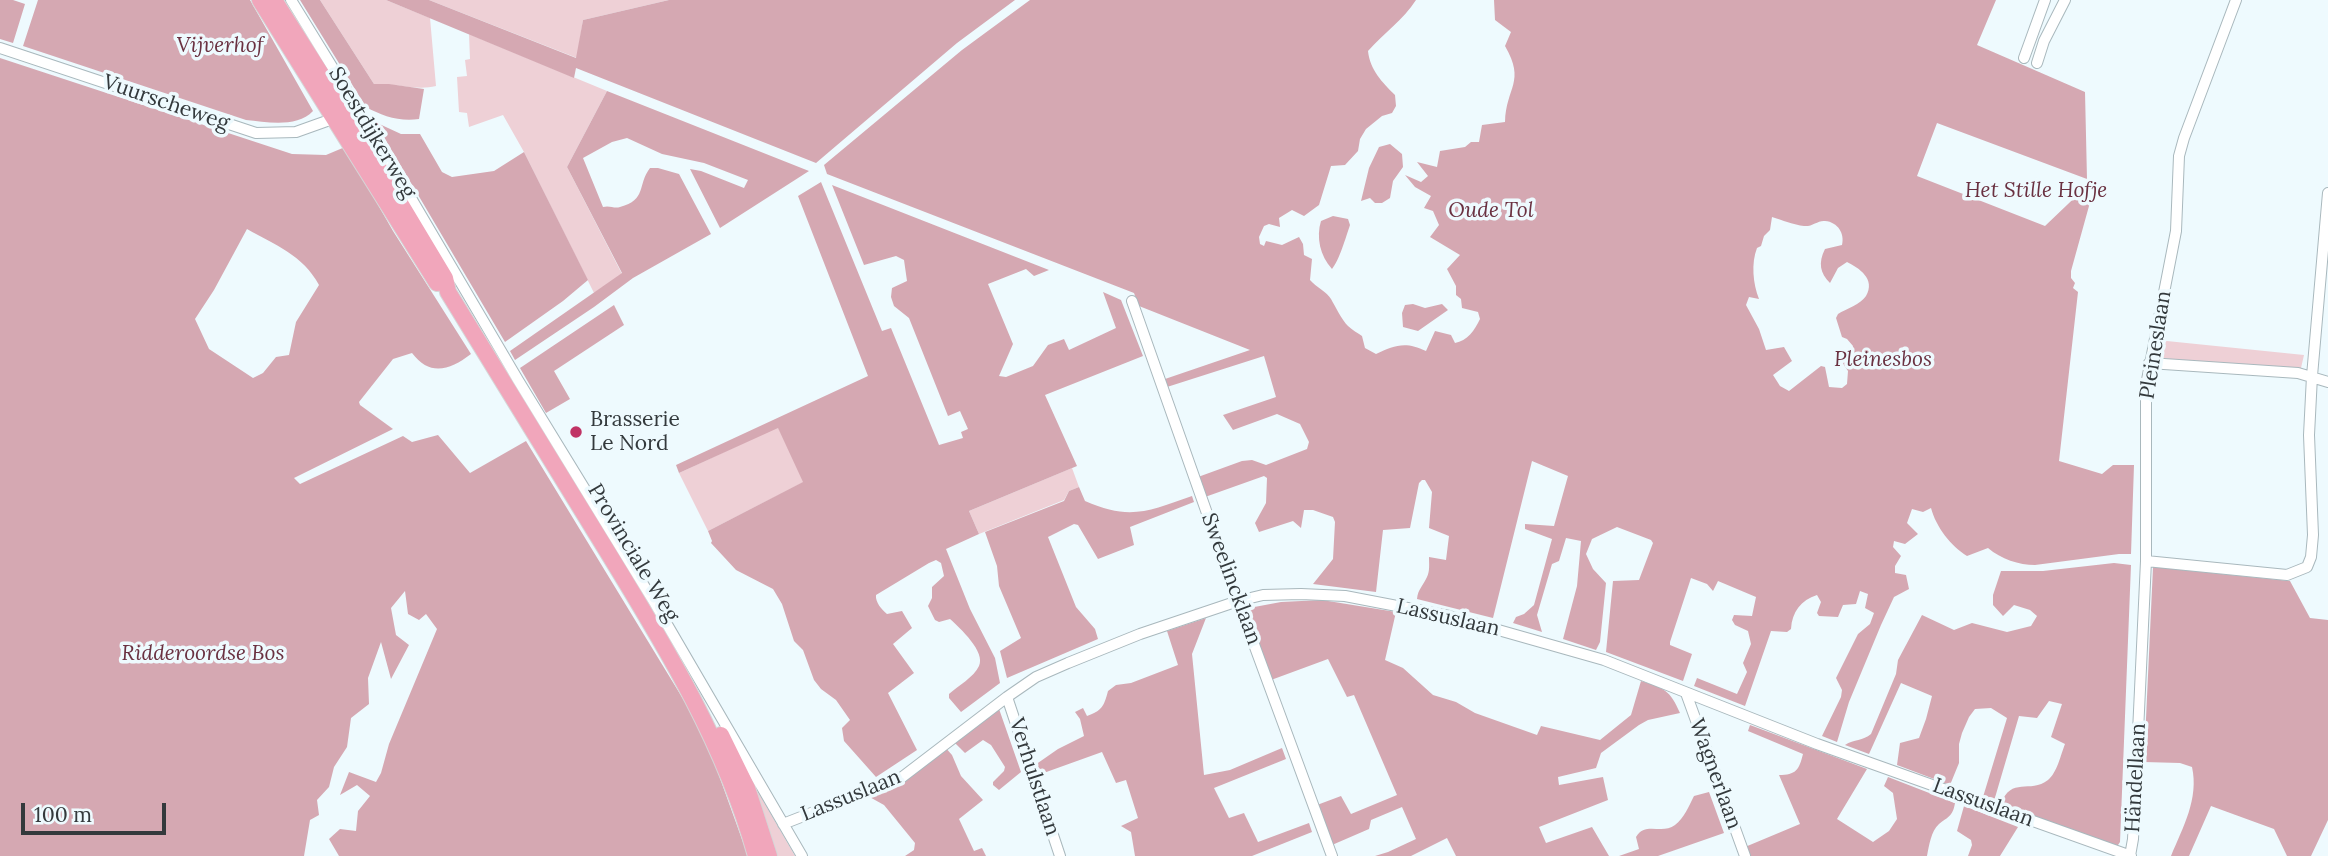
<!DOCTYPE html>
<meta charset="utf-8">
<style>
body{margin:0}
#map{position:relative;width:2328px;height:856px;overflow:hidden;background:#eefafe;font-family:Lora,serif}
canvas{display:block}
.scale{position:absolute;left:21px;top:803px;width:145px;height:32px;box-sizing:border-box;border:4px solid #33393c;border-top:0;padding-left:9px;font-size:21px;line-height:24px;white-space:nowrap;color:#33393c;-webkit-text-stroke:5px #eefafe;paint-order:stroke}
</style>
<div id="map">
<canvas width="2328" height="856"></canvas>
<div class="scale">100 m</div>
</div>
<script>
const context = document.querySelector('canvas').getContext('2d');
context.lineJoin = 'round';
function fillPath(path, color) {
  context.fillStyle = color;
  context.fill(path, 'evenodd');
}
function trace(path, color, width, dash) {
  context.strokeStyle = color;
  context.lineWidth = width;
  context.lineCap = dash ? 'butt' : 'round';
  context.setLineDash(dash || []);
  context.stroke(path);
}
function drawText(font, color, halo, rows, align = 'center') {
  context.font = font + ' Lora,serif';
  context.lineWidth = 7;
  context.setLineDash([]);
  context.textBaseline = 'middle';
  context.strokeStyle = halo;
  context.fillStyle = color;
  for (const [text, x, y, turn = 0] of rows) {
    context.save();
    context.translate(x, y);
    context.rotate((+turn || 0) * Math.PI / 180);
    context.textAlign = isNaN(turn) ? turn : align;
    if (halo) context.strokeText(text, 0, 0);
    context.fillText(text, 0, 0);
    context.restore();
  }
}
const green = new Path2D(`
 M320,0H386L430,18L436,86C416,91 395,83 374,84Z
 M429,0H669L583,20L577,58Z
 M469,34L607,91L567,167L622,274L594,293L524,152L503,115L469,127L467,113L459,112L457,77L467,76L465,60L470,59Z
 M2157,340L2304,355L2301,368H2293L2157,358L2154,356Z
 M778,427L804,482L708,531L679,473Z
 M1072,468L1079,487L1069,491L1064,500L979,534L969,511Z
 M727,738L795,856H770Z`);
const forest = new Path2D(`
 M0,0H13L25,4L13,43L0,39Z
 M38,0H250L313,111C297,128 267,122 246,120L23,46Z
 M300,0H320L374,84H389L424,89L419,119C400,122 382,116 366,107Z
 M386,0H429L576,58L583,20L669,0H1015L957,43L816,163L576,68L574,78Z
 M1030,0H1416C1403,20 1384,33 1368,51C1370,70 1382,82 1395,95L1396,106L1392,113L1382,116L1366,129L1360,139L1358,151L1345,165L1331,166L1319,205L1304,216L1292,210L1279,218L1280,227L1269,224L1264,226L1259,237L1260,244L1264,246L1266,241L1282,245L1299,237L1303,244L1304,255L1312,259L1310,280C1316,287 1327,292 1331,299C1335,306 1342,320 1348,326C1352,330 1358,333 1362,336L1365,348L1376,354C1394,345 1406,341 1426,351L1435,331L1451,335L1455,343C1467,341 1475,330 1480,319L1478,312L1462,308L1461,299L1456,295V286L1447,269L1460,255L1430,237L1439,225L1433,211L1424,208L1431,196L1415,187L1405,175L1421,182L1428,176L1417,162L1437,167L1440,151L1465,147L1471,142H1479L1482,125L1505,122C1506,87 1526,82 1505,46L1511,32L1495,20L1494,0H1996L1977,45L2085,92L2087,179L1937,123L1917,176L2045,226L2090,183L2089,206L2071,271V278L2075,283L2073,288L2078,292L2059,461L2102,474L2113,465H2134L2131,554H2119L2035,565C2019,565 2001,559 1988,548L1967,556C1951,546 1936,527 1931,508L1923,512L1912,509L1907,523L1918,534L1905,544L1894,541L1893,547L1901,556L1895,566V573L1906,575L1909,589L1894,597L1881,625L1849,702L1837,742L1822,736L1841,697L1842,690L1836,678L1858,634L1870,624L1874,613L1865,608L1868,594L1860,591L1856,604L1843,605L1838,617L1819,616L1817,613L1821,602L1817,595C1801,600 1792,612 1791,629L1787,632L1771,631L1745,706L1694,686L1697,678L1737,694L1747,672L1743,663L1751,644L1748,631L1735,625L1732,620L1734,615L1752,616L1756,597L1718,581L1713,591L1707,584L1691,578L1670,642V645L1692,654L1683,681L1606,652L1613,581L1639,580L1653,543L1651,540L1617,527L1592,539L1586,554L1593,569L1606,583L1600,642L1596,650L1563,639L1577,586L1581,541L1566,538L1559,561L1552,564L1537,615L1542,632L1513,623L1516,617L1524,614L1534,605L1552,539L1525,529V524L1554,526L1568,476L1532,461L1493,618L1417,599C1418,589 1423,586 1427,577C1430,571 1429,564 1429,557L1446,560L1449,536L1429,528L1432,492L1425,480H1422L1419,483L1410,528L1383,530L1376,592L1313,584L1333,559L1335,522L1333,517L1313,510H1304L1301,528L1293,521L1259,532L1255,523L1266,503L1267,478L1264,476L1205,497L1198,477L1242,461L1252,460L1266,465L1307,449L1309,442L1300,424L1277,414L1233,430L1223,415L1276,397L1264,356L1167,387L1165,379L1250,350L1139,306L1134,293L827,174L824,165L962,50ZM1772,217C1782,220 1794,225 1804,226C1812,227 1818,220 1825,221C1838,222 1845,234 1842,245L1825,249C1818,263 1820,273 1830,283L1838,268L1847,262C1859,268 1876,279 1866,296C1861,304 1846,309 1838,314L1836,318L1842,337L1847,339L1853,346L1852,351L1841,361L1848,371L1847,384L1842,388L1829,387L1825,367L1821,366L1789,391L1780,386L1773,375L1792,361L1784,347L1766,350L1759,329L1746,305L1749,297L1759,299C1753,284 1751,263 1757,248L1761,246L1764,236L1770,230Z
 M0,58L292,154L326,155L345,147L393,231L471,354C450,370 430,377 412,353L393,359L359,402L360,405L393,429L294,478L300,484L403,436L412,442L438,435L470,473L526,441L688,707L712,756L748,856H339L329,839L340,829L356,831L358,811L370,796L357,785L340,795L349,772L376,782L381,773L389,744L437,629L426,614L419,620L408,614L405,591L391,608L396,635L409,645L391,679L381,642L368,678L369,704L351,718L347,747L334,767L329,787L317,800L319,815L310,820L304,856H0ZM247,229C275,245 303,255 319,285L296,322L289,355L276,357L263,373L253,378L209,349L195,319L214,290Z
 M607,91L809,171L720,228L690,169L701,171L744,188L748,180L704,163L662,154L627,138L612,142L583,158L603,207C610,205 614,209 620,207C647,200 637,185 650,168H658L679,174L711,234L633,278L594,307L515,360L510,351L622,273L567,167Z
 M375,122L401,134H420L442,172L452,177L494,171L524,152L588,280L563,301L505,342Z
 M1390,144L1402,154L1403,167L1393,181L1390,198L1382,203H1375L1370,198L1361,201L1369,168L1379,147Z
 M821,182L882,331L891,328L939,445L963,438L961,432L968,429L960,411L948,416L909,318L894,306L891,297L892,288L907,281L904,260L896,256L864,265L832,185L1049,270L1034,276L1026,269L988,284L1013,344L999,376L1006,377L1033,366L1048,345L1064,339L1069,350L1116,328L1103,292L1121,300L1143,356L1045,395L1077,466L969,511L979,534L946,549L970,609L995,658L1000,683L961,712L949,698V694C958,686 974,677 979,666C986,652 960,628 950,619L939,622L935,620L928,606L932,598V587L944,576L941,563L936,560L929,563L876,595C875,602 882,610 887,614L902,611L912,628L893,644L914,673L888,693L917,750L876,777L844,741L842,728L850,720L836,700L821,689L814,680L803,650L794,641L782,604L773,589L736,570L711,543L712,541L708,531L803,482L778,428L679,473L676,465L868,376L798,196Z
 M1333,216L1348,219L1350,225C1346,237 1339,261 1332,269C1320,256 1316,237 1321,221Z
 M1413,304L1425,308L1442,304L1448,310L1418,331L1403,327L1402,313L1405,305Z
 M614,305L624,325L554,371L570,399L546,413L520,368Z
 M1079,487L1085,501C1130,521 1149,511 1192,496L1194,502L1130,527L1134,545L1098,559L1078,525L1074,524L1048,537L1076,607L1095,629L1098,639L1007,678L1000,651L1021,638L999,586L997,566L985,532L1064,501L1069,491Z
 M2114,563L2131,565L2120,842L2118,845L2113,846L2001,804C2011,776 2030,794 2048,780C2057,773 2061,754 2065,744L2051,737L2062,704L2049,701L2037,718L2019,716L1994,801L1983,797L2007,718L1991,708L1975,709L1969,717L1962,733L1959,744V763L1950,785L1897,765L1900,743L1919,738L1926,719L1932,696L1901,683L1869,754L1845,745C1854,739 1863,741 1871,734L1896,674L1898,660L1922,615L1954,630L1972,623L2007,632L2031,626L2037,616L2030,610L2014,605L2003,616L1993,605V595L2001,571H2043Z
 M2153,567L2290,581L2310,618L2328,620V820L2311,856H2287L2274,829L2211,806L2189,856H2171C2183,827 2199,799 2192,767L2180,763L2144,762Z
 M1322,600L1396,612L1385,660L1403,668L1433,695L1456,702L1475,713L1537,735L1541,726L1600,740L1631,715L1641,681C1664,688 1670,690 1680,713L1648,720L1639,725L1601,753L1596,768L1558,777L1559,785L1603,777L1608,800L1539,827L1546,843L1592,827L1609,856H1456L1447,838L1411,856H1375L1388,852L1416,839L1402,807L1371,820L1369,829L1332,845L1317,805L1341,796L1351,814L1397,795L1354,695L1347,697L1328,659L1271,680L1247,611L1249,608L1281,602Z
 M1206,618L1192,654L1204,775L1230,770L1282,748L1286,759L1214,788L1229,818L1244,813L1258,842L1309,823L1312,832L1252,856H1135L1131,832L1121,826L1138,818L1126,780L1116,783L1102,752L1038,775L1035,765L1058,749L1084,736L1080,719L1075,712L1083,708L1087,716C1102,711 1104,706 1108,691L1116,685L1131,683L1178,665L1167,631Z
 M998,706L1021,772L999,790L993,785V782L1004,771L1005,767L991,745L983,740L965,753L951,739Z
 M1750,725L1867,769L1837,819L1873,842L1889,831L1897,819L1893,793L1884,786L1888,777L1955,803C1953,816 1948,817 1939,824C1931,831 1929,846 1927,856H1748L1745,847L1800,824L1779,775C1796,775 1799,770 1803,754L1748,731Z
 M944,746L952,755L961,776L983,800L959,819L974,851L982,848L986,856H905L914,850L915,843L884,805L866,795Z
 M1709,792L1724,833L1658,856H1619L1639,849L1636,837C1645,821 1662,835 1675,825C1684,818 1689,806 1694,796Z
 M1964,806L2018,827L2000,856H1968L1972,845L1971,840L1957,831Z`);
const street = new Path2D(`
 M291,0L371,130L518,380L654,602L802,856
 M0,48L256,133L296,132L338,117
 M2024,58L2045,0
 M2037,63L2044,41L2065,0
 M1132,301L1238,601L1332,856
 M2149,363L2298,373L2328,382
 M2146,561L2287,575L2307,567L2311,557L2313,535L2309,435L2312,376L2328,193
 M1686,693L1745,856
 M1007,697L1060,856
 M783,824L901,778L1007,697L1036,677L1068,663L1140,634L1238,601L1263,595L1301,594L1345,596L1449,616L1604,660L1817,744L2131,856
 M2130,856L2133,839L2146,561V385L2176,231L2179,156L2184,138L2236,0`);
const primary = new Path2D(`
 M260,0L437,283
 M274,0L346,113L445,278L448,292C501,378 554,464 607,551C666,647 726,746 756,856
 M721,735L747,788L769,856`);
const markers = [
 [576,432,7,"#c03365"]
];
const parkNames = [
 ["Vijverhof",220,46],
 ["Het Stille Hofje",2036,191],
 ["Oude Tol",1491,211],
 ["Pleinesbos",1883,360],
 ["Ridderoordse Bos",203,654]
];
const streetNames = [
 ["Vuurscheweg",166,103,19],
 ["Soestdijkerweg",372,133,59],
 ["Pleineslaan",2156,345,-81],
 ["Provinciale Weg",633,553,59],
 ["Sweelincklaan",1231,579,70],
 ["Lassuslaan",1448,618,13],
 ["Wagnerlaan",1715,774,70],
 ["Verhulstlaan",1034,777,72],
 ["Händellaan",2136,778,-87],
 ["Lassuslaan",851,796,-22],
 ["Lassuslaan",1983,803,20]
];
const poiNames = [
 ["Brasserie",590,420],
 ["Le Nord",590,444]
];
fillPath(green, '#eed0d6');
fillPath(forest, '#d5a8b2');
trace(street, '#a9b8bd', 12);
trace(primary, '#d6d7d8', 18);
trace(street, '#fff', 10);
trace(primary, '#f1a6bb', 16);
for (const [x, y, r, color] of markers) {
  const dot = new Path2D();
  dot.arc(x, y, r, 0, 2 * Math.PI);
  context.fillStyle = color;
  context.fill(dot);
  trace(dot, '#eefafe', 2.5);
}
drawText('italic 21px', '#6a3141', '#eefafe', parkNames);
drawText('21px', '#33393c', '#eefafe', streetNames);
drawText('21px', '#33393c', '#eefafe', poiNames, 'left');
</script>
